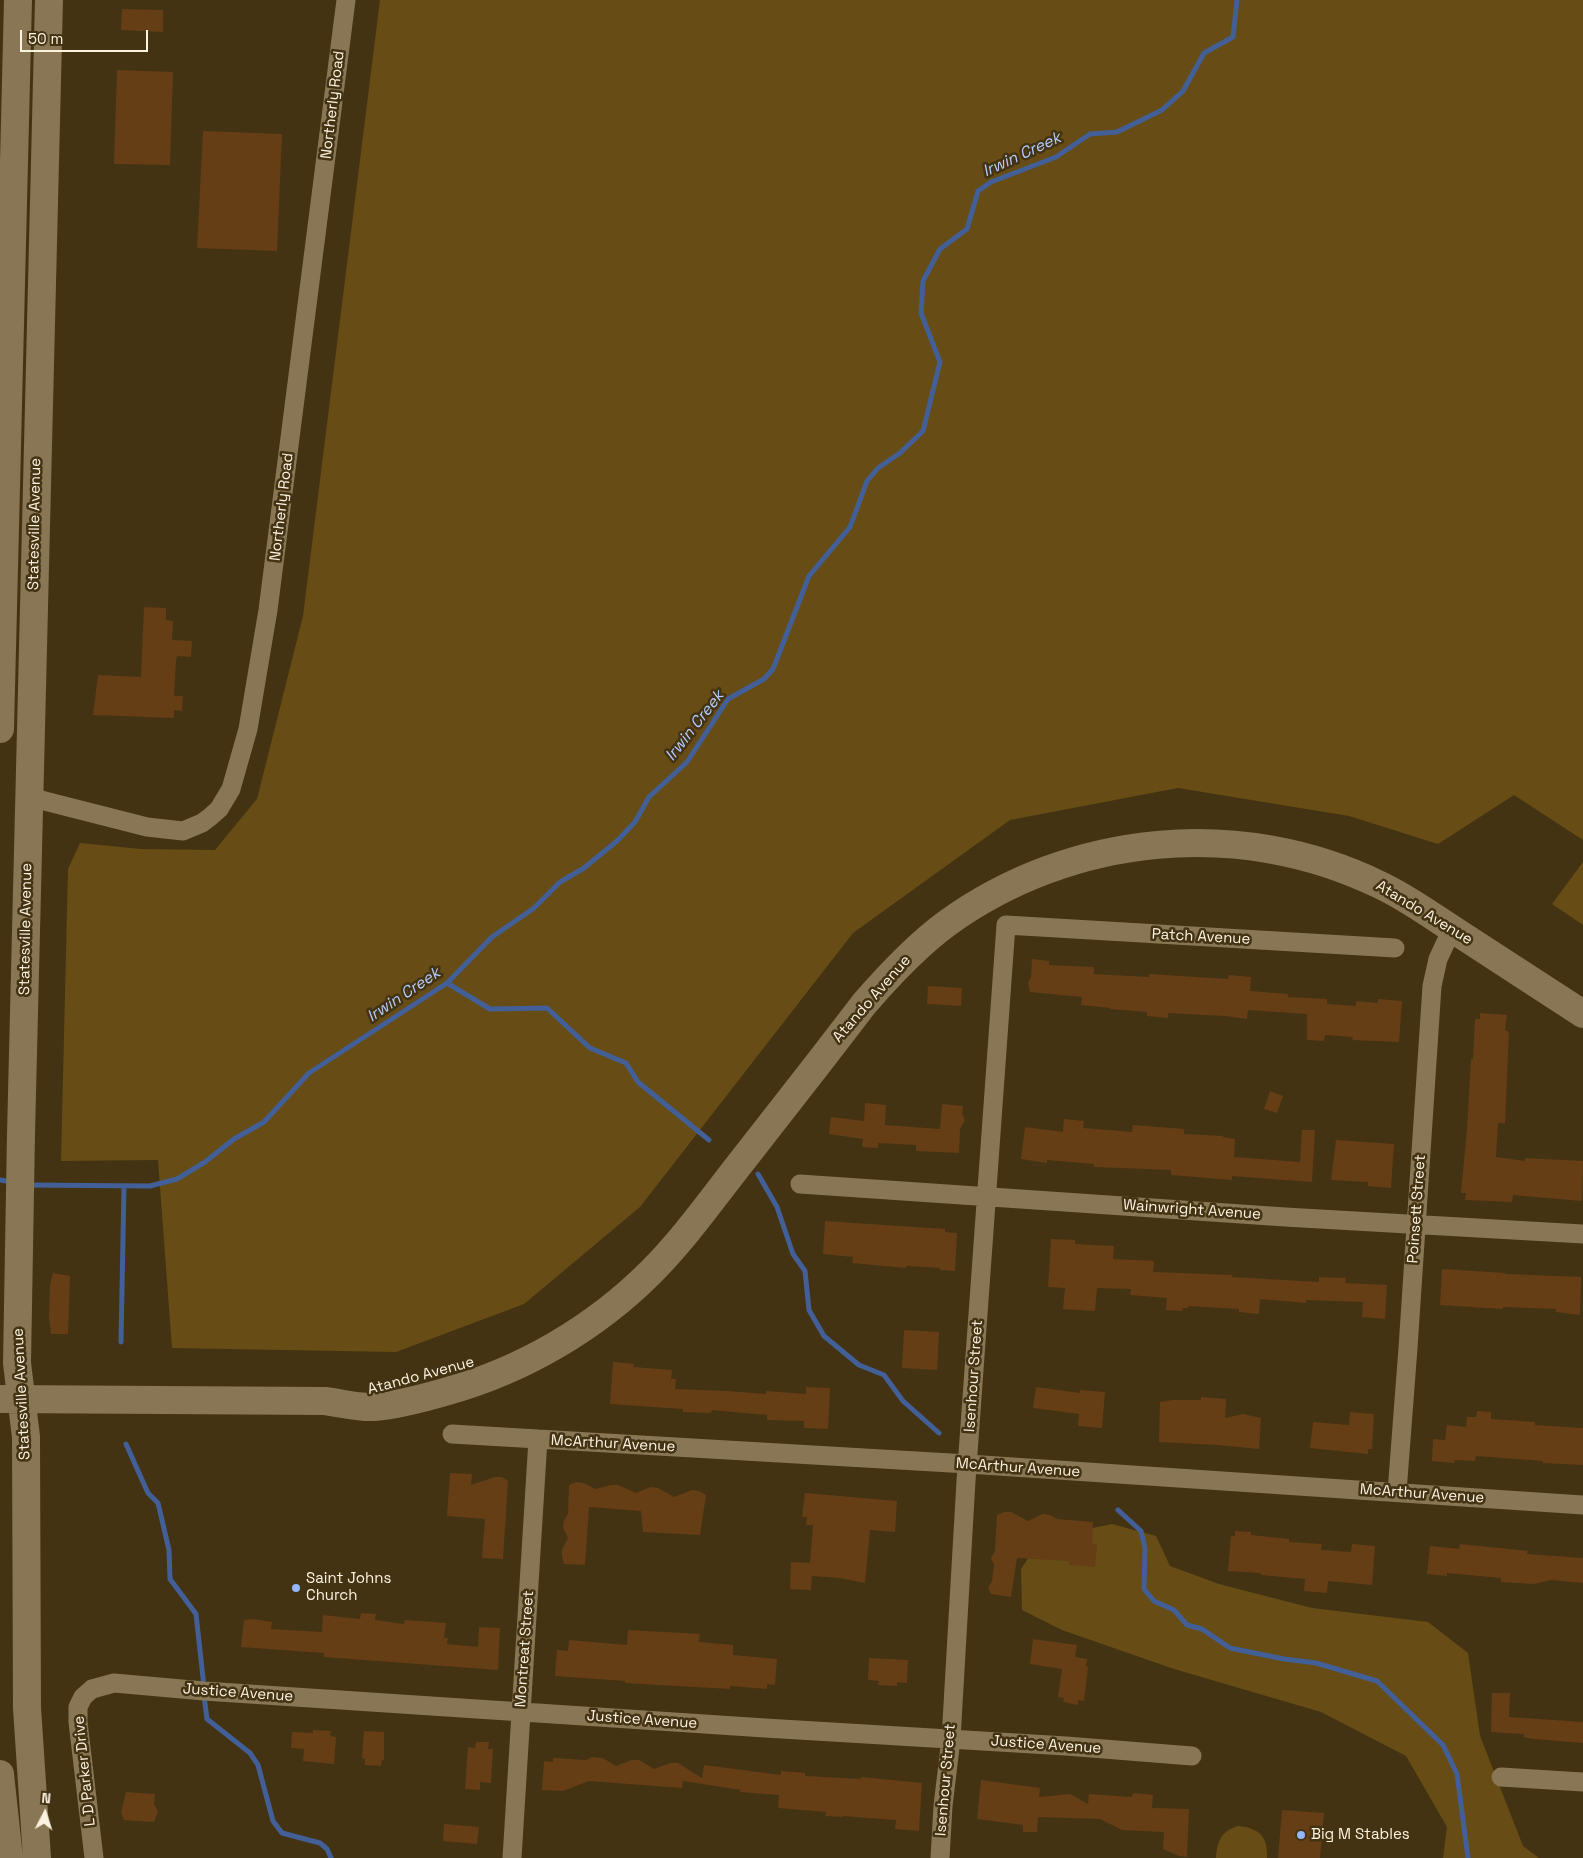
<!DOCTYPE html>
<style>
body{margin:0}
#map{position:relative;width:1583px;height:1858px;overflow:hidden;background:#433313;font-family:"Space Grotesk",sans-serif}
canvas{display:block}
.north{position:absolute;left:20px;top:1788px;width:50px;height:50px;-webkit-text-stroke:4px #433313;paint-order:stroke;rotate:5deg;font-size:14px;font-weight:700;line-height:20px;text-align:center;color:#fcf2e0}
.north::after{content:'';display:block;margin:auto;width:18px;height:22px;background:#fcf2e0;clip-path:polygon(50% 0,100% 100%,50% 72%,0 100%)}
.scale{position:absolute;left:20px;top:30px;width:128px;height:22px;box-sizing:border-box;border:2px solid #fcf2e0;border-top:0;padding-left:6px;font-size:15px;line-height:18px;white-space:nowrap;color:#fcf2e0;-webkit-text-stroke:4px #433313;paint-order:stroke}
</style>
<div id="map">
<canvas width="1583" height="1858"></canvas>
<div class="north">N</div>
<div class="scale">50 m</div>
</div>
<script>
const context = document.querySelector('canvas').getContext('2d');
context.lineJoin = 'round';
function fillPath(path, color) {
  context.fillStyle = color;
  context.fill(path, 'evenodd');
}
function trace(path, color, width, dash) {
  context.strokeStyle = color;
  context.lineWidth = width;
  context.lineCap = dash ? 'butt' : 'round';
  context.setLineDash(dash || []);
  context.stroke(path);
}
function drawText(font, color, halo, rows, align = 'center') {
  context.font = font + ' "Space Grotesk",sans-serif';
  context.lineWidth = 5;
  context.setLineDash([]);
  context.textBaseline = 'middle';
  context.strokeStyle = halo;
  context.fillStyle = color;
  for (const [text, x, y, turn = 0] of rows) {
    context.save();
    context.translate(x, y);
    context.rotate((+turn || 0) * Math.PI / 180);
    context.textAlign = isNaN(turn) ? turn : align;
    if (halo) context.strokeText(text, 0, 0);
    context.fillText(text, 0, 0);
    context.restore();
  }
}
const green = new Path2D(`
 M380,0H1583V840L1514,795L1438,844L1349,816L1178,788L1010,820L853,933L640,1207L524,1304L396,1352L172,1348L158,1160L61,1161L68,869L80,843L141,849L215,850L257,799L303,616Z
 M1583,862V925L1552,904Z
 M1112,1524L1156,1536L1170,1566L1219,1584L1312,1608L1428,1622L1468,1653L1480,1736L1523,1846L1539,1858H1443L1447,1827L1406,1756L1321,1712L1174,1669L1062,1630L1022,1610L1021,1569L1041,1539Z
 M1238,1826C1259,1828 1268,1836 1267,1858H1216C1217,1842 1221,1831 1238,1826Z`);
const stream = new Path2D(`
 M447,983L490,1009L547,1008L590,1048L626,1063L638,1082L709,1140
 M758,1174L777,1207L793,1254L805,1271L809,1310L824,1336L859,1365L884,1375L903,1401L939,1433
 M0,1180L12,1182
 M28,1185L150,1186L177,1179L205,1162L234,1139L264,1122L309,1073L447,983L492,937L534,908L560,882L584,868L617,841L635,822L649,797L687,762L728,699L764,679L773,669L809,576L850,527L867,481L878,468L900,453L923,431L940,362L921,313L923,281L940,249L967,229L978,191L991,182L1056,157L1090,134L1117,132L1162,110L1183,91L1204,53L1233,37L1237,0
 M121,1342L124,1186
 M126,1444L148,1493L158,1503L169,1550L170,1579L196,1614L204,1687
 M1118,1510L1141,1531L1145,1548L1144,1589L1154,1601L1174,1610L1187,1625L1202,1629L1230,1648L1284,1659L1316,1663L1377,1681L1443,1745L1457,1774L1468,1858
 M204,1696L207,1719L250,1753L258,1765L273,1821L282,1833L320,1843L327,1849L331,1858`);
const building = new Path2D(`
 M122,9L163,10V32L121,30Z
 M117,70L173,72L170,165L114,164Z
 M203,131L282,134L277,251L197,248Z
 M144,607L166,608V620L173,621L172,640L192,641L191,657L177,656L176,661L174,696H183L182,711L174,710V718L93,715L98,675L141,677Z
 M1032,959L1049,961V965L1094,967V974L1149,977V974L1228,979L1229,975L1251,977L1250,991L1288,994V997L1327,999V1004L1356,1006V1001L1378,1003V999L1402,1001L1399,1042L1352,1040L1353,1037L1325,1035L1324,1041L1307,1040V1014L1248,1010L1247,1019L1225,1016L1168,1013V1018L1147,1016V1012L1110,1009V1008L1081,1005L1082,997L1030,992L1028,983L1031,977Z
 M928,986L962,988L961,1006L927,1004Z
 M1480,1013L1507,1015L1505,1030L1509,1032L1505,1123H1498L1496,1157L1525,1161V1158L1583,1161L1582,1201L1513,1195L1512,1202L1465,1200L1466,1193H1461L1467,1129L1471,1059H1473L1475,1019H1480Z
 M1270,1091L1283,1096L1277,1113L1264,1109Z
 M865,1103L886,1105L885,1125L940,1129L942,1104L963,1106L962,1113L965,1120L960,1129L959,1153L916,1151V1145L878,1143V1148L862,1147L863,1139L829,1134L831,1117L864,1121Z
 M1064,1119L1084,1121L1083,1128L1132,1132L1133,1125L1184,1129V1134L1223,1136V1137L1235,1139L1234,1157L1300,1162L1302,1130H1315L1312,1182L1232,1176V1180L1208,1178L1171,1175V1170L1094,1167V1164L1047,1160V1163L1021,1159L1025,1127L1063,1132Z
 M1336,1140L1394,1144L1391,1188L1368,1186V1182L1331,1180Z
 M825,1221L945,1229V1232L957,1233L955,1271L940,1270V1268L906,1266V1268L852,1263L853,1257L823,1254Z
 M1051,1239L1075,1240V1244L1114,1246L1113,1259L1154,1261L1153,1272L1232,1275V1277L1319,1282V1277L1346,1278L1345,1283L1387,1285L1385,1319L1362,1317L1363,1302L1306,1300V1303L1260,1299L1259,1314L1239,1312V1309L1188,1306V1308H1183L1182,1311L1166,1310L1167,1298L1130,1295L1131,1289L1097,1288L1095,1311L1063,1309L1065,1288L1048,1287Z
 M1442,1269L1505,1273V1274L1581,1277L1580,1315L1556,1312V1309L1503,1307V1309L1440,1305Z
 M53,1273L70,1276L68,1334H51L49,1317L50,1285Z
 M904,1330L939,1332L937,1370L902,1368Z
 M613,1362L634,1364L633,1367L672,1370L671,1379H676L675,1389L727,1391L766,1394V1391L806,1394V1387L830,1388L828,1429L804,1428V1421L767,1420V1415L712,1410L711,1413L683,1412V1409L610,1404Z
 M1036,1387L1080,1393V1390L1105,1392L1102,1428L1078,1426L1079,1414L1033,1408Z
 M1201,1397L1226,1399L1225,1418L1243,1414L1261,1418L1259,1449L1218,1445L1159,1442L1160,1402L1172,1400H1201Z
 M1477,1411L1491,1412V1419L1535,1422V1425L1583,1428V1465L1543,1463V1461L1476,1456L1475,1461L1455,1460L1454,1463L1432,1461L1433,1439L1445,1440L1447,1425L1466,1427L1467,1417H1476Z
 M1350,1412L1374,1414L1372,1449H1368V1454L1310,1448L1313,1422L1349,1425Z
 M450,1473L472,1474L471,1485L495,1477H502L508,1481L503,1559L482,1558L485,1519L447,1516Z
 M576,1482L583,1483L596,1489L611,1485H618L636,1493L650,1487L658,1488L674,1497L692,1490L699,1491L706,1495L700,1535L643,1532L641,1511L589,1507L585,1565L564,1564L562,1557V1550L568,1538L563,1528L564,1521L568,1514L569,1485Z
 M805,1493L897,1501L895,1532L870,1530L865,1583L839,1578L812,1576L811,1590L790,1589L791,1562L810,1563L813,1525H806L807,1517H802Z
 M1004,1512H1011L1028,1521L1043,1514L1050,1515L1057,1519L1093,1522L1092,1544H1097L1095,1567L1069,1565V1561L1017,1558L1011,1597L991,1594L988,1588L992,1581L994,1565L991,1558L995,1551L997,1515Z
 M1235,1531L1251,1532V1535L1289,1539V1542L1322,1544L1321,1550L1351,1552L1352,1544L1375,1546L1372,1585L1328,1581L1327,1593L1304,1591L1305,1579L1261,1575V1573L1228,1571L1231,1536H1235Z
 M1460,1544L1528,1551L1527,1554L1583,1558V1583L1551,1580L1534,1584L1501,1582V1578L1447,1573V1576L1427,1574L1430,1546L1459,1549Z
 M361,1613L376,1614L375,1620L404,1624L405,1620L446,1623L444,1638H448L447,1644L478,1647L479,1627L500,1628L498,1670L324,1657V1653L241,1647L244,1620L253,1619L272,1622L271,1629L322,1632L323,1615L360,1619Z
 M628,1630L700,1634L699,1642L733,1645V1655L777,1659L775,1685L767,1684V1689L730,1686V1689L625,1683V1681L555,1676L557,1650L568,1651L569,1640L627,1645Z
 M1033,1639L1077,1645L1075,1657L1087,1659L1086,1666L1088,1667L1084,1701L1078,1700V1705L1063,1702L1064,1698L1058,1697L1062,1669L1030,1664Z
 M869,1658L908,1660L907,1683L897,1682V1686L878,1685L879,1681L868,1680Z
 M1492,1693H1510L1509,1717L1583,1722V1743L1533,1739L1523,1737L1524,1734L1491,1732Z
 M313,1730L331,1731L330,1736L336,1737L334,1764L303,1761L304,1749L291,1748L292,1732L313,1733Z
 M364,1731L384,1732V1760H382L381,1766L365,1765V1759L362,1758Z
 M476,1742H489L488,1749H493L491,1783L480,1782V1790L465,1789L468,1747L475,1748Z
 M592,1757L603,1758L616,1766L632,1760H639L654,1769L670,1763H678L702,1778L704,1765L781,1775V1771L805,1773V1776L861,1779V1777L922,1783L919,1831L895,1829L896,1820L843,1816V1817L825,1816L826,1812L778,1808L779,1795L740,1792L741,1790L683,1781L682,1788L589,1781L563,1791L542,1790L544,1761L553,1762V1758L586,1760Z
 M981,1780L1040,1788L1039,1797L1070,1794L1088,1804L1089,1794L1132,1797L1133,1793L1153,1795L1152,1808L1189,1809L1187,1857L1179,1856L1163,1849L1164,1832L1122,1830L1100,1819L1038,1817L1037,1832H1023V1825L977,1819Z
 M126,1792L155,1794L154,1804L158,1811L154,1822L124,1820L121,1813Z
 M1282,1810L1324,1813L1320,1858H1278Z
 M444,1824L479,1827L477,1844L443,1841Z`);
const minor = new Path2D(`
 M29,797L147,827L183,831L202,823L210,817L219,809L231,789L248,729L268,610L346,0
 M800,1184L1285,1217L1583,1234
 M452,1434L968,1464L1583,1505
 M1397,1492L1408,1348L1432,986L1438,959L1452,929
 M1501,1777L1583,1782
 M94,1858L78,1722V1707L83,1697L92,1689L114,1683L204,1691L765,1728L1066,1746L1192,1756
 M512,1858L538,1439
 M940,1858L943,1806L951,1739L966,1481L1006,925L1395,948`);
const secondary = new Path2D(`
 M0,729L18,0
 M0,1399L325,1401C341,1403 359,1408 374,1407C399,1405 424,1398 448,1391C523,1370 595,1328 651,1272C686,1237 715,1195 746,1156C786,1105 825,1055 864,1004C889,975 915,947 946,924C1071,833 1241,817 1380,885C1408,898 1433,917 1460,934C1501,961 1542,987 1583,1014
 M0,1774L9,1858
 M37,1858L27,1708L26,1437L17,1363L21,1134L49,0`);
const markers = [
 [296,1588,5,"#92b7fd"],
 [1301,1835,5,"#92b7fd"]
];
const streetNames = [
 ["Northerly Road",333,105,-83],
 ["Northerly Road",282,507,-83],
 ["Statesville Avenue",35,524,-89],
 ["Atando Avenue",1424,913,31],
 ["Statesville Avenue",26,929,-89],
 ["Patch Avenue",1201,937,3],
 ["Atando Avenue",872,999,-49],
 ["Poinsett Street",1417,1209,-86],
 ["Wainwright Avenue",1192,1210,4],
 ["Atando Avenue",421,1376,-15],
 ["Isenhour Street",974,1376,-86],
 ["Statesville Avenue",22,1394,-93],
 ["McArthur Avenue",613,1444,3],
 ["McArthur Avenue",1018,1468,4],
 ["McArthur Avenue",1422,1494,4],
 ["Montreat Street",525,1649,-86],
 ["Justice Avenue",238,1693,4],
 ["Justice Avenue",642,1720,4],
 ["Justice Avenue",1046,1745,4],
 ["L D Parker Drive",85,1771,-96],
 ["Isenhour Street",946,1780,-85]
];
const poiNames = [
 ["Saint Johns",306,1579],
 ["Church",306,1596],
 ["Big M Stables",1311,1835]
];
const waterNames = [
 ["Irwin Creek",1022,155,-25],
 ["Irwin Creek",695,726,-52],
 ["Irwin Creek",404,995,-34]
];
fillPath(green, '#674d15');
trace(stream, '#425f97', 5);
fillPath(building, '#653e16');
trace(minor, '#887654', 19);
trace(secondary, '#887654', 28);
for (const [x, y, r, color] of markers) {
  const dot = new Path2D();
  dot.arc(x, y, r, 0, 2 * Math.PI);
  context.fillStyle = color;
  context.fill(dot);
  trace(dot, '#433313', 2);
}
drawText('15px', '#fcf2e0', '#433313', streetNames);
drawText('15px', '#fcf2e0', '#433313', poiNames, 'left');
drawText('italic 16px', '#b2cdff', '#433313', waterNames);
</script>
